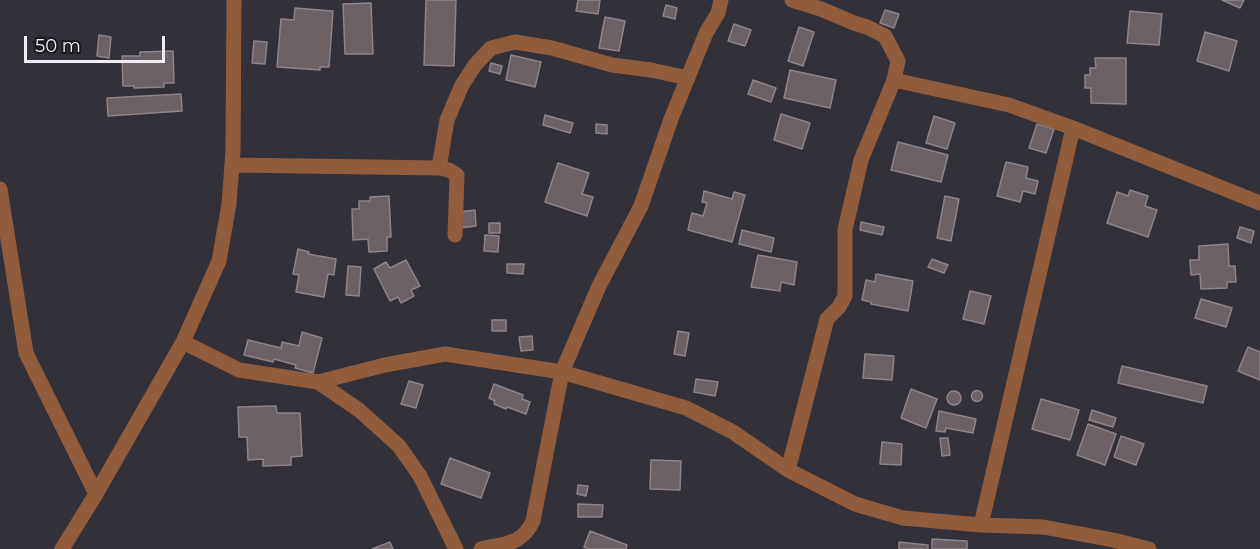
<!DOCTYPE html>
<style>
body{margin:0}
#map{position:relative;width:1260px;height:549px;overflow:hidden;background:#323038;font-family:Montserrat,sans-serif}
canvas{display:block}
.scale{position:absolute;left:24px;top:36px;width:141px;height:27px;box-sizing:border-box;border:3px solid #f0eef4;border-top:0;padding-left:8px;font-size:18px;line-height:21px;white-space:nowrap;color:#f0eef4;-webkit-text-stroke:4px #1a191c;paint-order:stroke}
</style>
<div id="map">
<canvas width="1260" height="549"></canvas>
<div class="scale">50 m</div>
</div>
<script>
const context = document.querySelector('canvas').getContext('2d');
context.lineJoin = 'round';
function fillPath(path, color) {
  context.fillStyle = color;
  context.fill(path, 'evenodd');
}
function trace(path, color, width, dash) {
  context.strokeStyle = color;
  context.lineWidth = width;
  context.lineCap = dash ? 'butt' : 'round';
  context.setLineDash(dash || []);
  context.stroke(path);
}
const building = new Path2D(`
 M426,0H456L454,66L424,65Z
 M578,0H600L598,14L576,11Z
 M1222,0H1244L1240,8Z
 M371,3L373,54H345L343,4Z
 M666,5L677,8L675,19L663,16Z
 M295,8L333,11L329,67H320V70L277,67L281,19L294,20Z
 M885,10L899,14L894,28L880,23Z
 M1130,11L1162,14L1159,45L1127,43Z
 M605,17L625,21L619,51L599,48Z
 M734,24L751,30L745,46L728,41Z
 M799,27L814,32L803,66L788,61Z
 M1205,32L1237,41L1229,71L1197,61Z
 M99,35L111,37L109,58L97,56Z
 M254,41L267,42L265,64L252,63Z
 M173,51L174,83H164V87L134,88V86H123L122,56H140V52Z
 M511,55L541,62L535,87L506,80Z
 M1095,58H1126V104L1091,103V88H1085V75H1090V68H1096Z
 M491,63L502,66L500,74L489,71Z
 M790,70L836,80L830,108L784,98Z
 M753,80L776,88L771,102L748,94Z
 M181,94L182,111L108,116L107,98Z
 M781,114L810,123L802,149L774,140Z
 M545,115L573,123L570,133L543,125Z
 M934,116L955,123L947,149L926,143Z
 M596,124L607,125V134L596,133Z
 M1037,124L1054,129L1046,153L1029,148Z
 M898,142L948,155L941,182L891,170Z
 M1006,162L1028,167L1026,178L1038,181L1035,194L1023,191L1020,202L997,196Z
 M558,163L589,173L582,194L593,197L587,216L545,202Z
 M1130,190L1148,196L1145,206L1157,210L1148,237L1107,223L1117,192L1128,196Z
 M704,191L732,199L734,192L745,195L732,242L688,230L692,213L703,216L707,203L702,202Z
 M389,196L391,237H387V251L369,252L368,239L353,240L352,209H359V201H370V197Z
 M945,196L959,199L951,241L937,238Z
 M475,210L476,226L460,228L458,212Z
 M861,222L884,227L882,235L860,230Z
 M489,223H500V233H489Z
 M1240,227L1254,231L1251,243L1237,238Z
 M742,230L774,238L771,252L739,244Z
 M485,235L499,236L498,252L484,251Z
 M1228,244L1229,266H1235L1236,282H1227V288L1201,289L1200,274L1191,275L1190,260H1199V246Z
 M298,249L309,252L308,254L336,259L334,275L328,274L324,297L296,292L299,275L293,274Z
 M758,255L797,262L794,285L781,282L780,291L751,287Z
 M932,259L948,265L944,273L928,267Z
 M406,260L420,286L411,290L414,296L401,303L398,297L390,301L374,269L386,262L390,268Z
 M507,264H524L523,274L507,273Z
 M348,266L361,267L359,296L346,295Z
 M876,274L913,281L908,311L871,304V302L862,300L866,280L875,282Z
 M970,291L991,296L984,324L963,319Z
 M1201,299L1232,308L1226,327L1195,318Z
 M492,320H506V331H492Z
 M678,331L689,333L685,356L674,354Z
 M302,332L322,338L313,373L295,368L296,365L274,359L273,362L244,355L248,340L281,348L282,342L299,346Z
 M532,336L533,350L521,351L519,337Z
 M1248,347L1260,352V380L1238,371Z
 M865,354L894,356L892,380L863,378Z
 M1122,366L1207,386L1203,403L1118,383Z
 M696,379L718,382L715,396L694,392Z
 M409,381L423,385L416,408L401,404Z
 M494,384L523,395L522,399L530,402L526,414L507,407L506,409L494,404L495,401L489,398Z
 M911,389L937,399L926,428L901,418Z
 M971.5 396a5.5 5.5 0 1 1 11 0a5.5 5.5 0 1 1-11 0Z
 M947 398a7 7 0 1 1 14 0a7 7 0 1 1-14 0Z
 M1041,399L1079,410L1070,440L1032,429Z
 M276,406L277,413H300L302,456L291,457V465L263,466V459L248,460L247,437H239L238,407Z
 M1092,410L1116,418L1113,427L1089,420Z
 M939,411L976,419L973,433L946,428L945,432L936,431Z
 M1088,424L1116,434L1105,465L1077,455Z
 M1121,436L1144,444L1136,465L1114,457Z
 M940,438H948L950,455L942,456Z
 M882,442L902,444L901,465L880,464Z
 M450,458L490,473L481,498L441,484Z
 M651,460L681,461L680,490L650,489Z
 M578,485L588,486L586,496L577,494Z
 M578,504L603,505L602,517H578Z
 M590,531L627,545L626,549H589L584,547Z
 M932,539L967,541V549H932Z
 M390,542L393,549H372Z
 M899,542L928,545V549H899Z`);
const minor = new Path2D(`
 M894,80L1009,105L1073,128L1260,203
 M232,165L439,168L447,120L462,85L475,65L491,48L515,42L552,48L612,65L651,70L688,78
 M439,168L449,170L457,175L455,235
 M0,189L26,353L96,494
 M183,342L239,370L318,382L359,410L399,446L420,476L456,549
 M318,382L385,365L445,354L562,372L686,408L733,432L788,470L855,504L903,518L981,525L1043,527L1113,540L1149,549
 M788,470L827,319L839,307L845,296V230L861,160L894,80L898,61L885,36L867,27L854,23L821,9L792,0
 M981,525L1073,128
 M62,549L96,494L183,342L219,261L229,204L233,151L234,0
 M481,549C505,543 522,545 533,521L562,372L599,286L641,206L671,119L706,33L718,13L721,0`);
fillPath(building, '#6b6165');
trace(building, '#8d8388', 1.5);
trace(minor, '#915c3c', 15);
</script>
